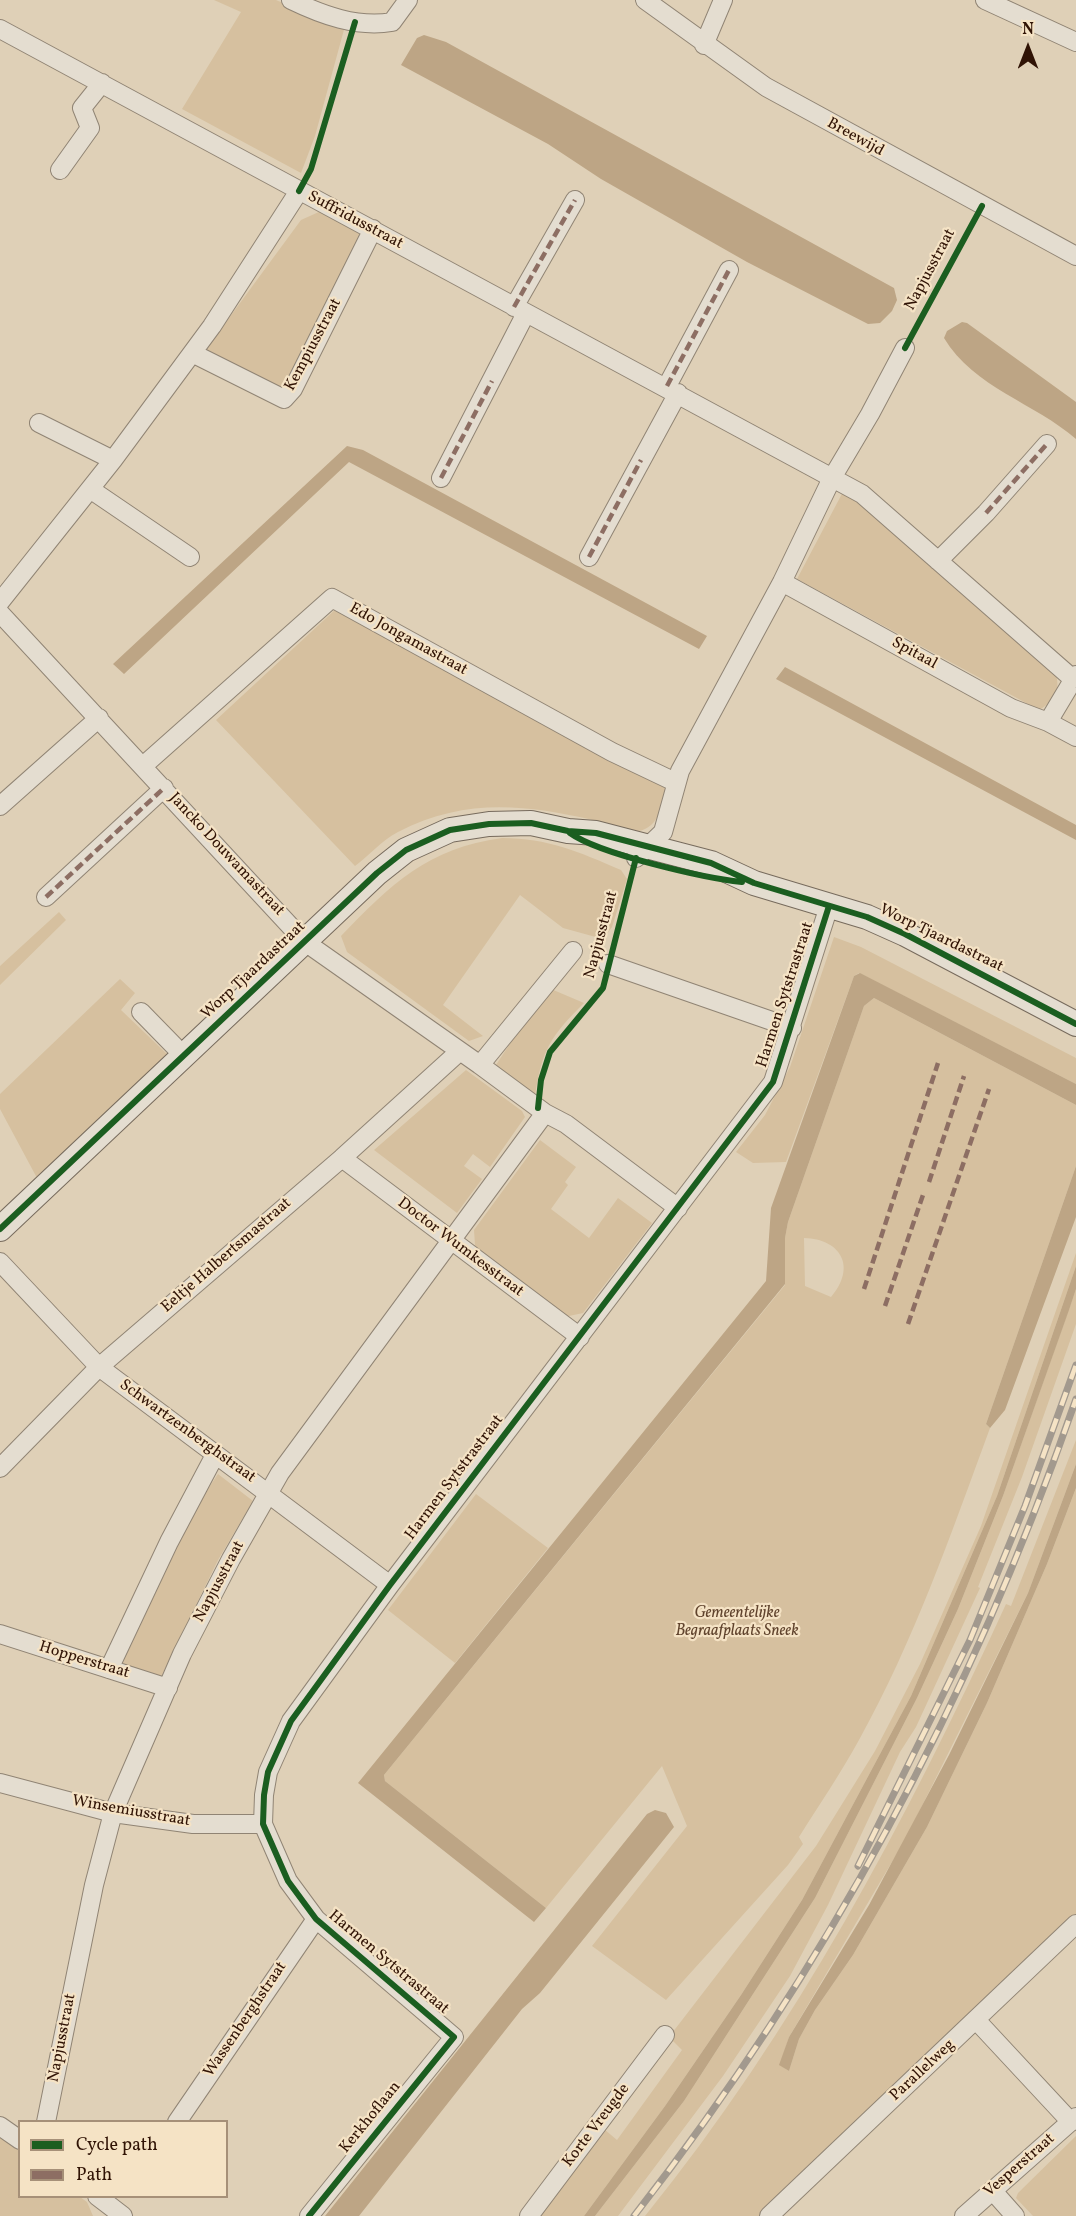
<!DOCTYPE html>
<style>
body{margin:0}
#map{position:relative;width:1076px;height:2216px;overflow:hidden;background:#dfd0b7;font-family:Vollkorn,serif}
canvas{display:block}
.legend{position:absolute;left:18px;top:2120px;width:210px;height:78px;box-sizing:border-box;background:#f5e3c5;border:2px solid #a69078;margin:0;padding:8px 10px;list-style:none;font-size:18px;color:#301305}
.legend li{display:flex;align-items:center;gap:12px;height:30px}
.legend b{width:30px;border:2px solid #a69078}
.north{position:absolute;left:998px;top:18px;width:60px;height:60px;-webkit-text-stroke:4px #f5e3c5;paint-order:stroke;rotate:0deg;font-size:16px;font-weight:700;line-height:24px;text-align:center;color:#301305}
.north::after{content:'';display:block;margin:auto;width:21px;height:27px;background:#301305;clip-path:polygon(50% 0,100% 100%,50% 72%,0 100%)}
</style>
<div id="map">
<canvas width="1076" height="2216"></canvas>
<ul class="legend">
<li><b style="height:8px;background:#1b5e20"></b>Cycle path</li>
<li><b style="height:8px;background:#8d6e63"></b>Path</li>
</ul>
<div class="north">N</div>
</div>
<script>
const context = document.querySelector('canvas').getContext('2d');
context.lineJoin = 'round';
function fillPath(path, color) {
  context.fillStyle = color;
  context.fill(path, 'evenodd');
}
function trace(path, color, width, dash) {
  context.strokeStyle = color;
  context.lineWidth = width;
  context.lineCap = dash ? 'butt' : 'round';
  context.setLineDash(dash || []);
  context.stroke(path);
}
function drawText(font, color, halo, rows, align = 'center') {
  context.font = font + ' Vollkorn,serif';
  context.lineWidth = 4.5;
  context.setLineDash([]);
  context.textBaseline = 'middle';
  context.strokeStyle = halo;
  context.fillStyle = color;
  for (const [text, x, y, turn = 0] of rows) {
    context.save();
    context.translate(x, y);
    context.rotate((+turn || 0) * Math.PI / 180);
    context.textAlign = isNaN(turn) ? turn : align;
    if (halo) context.strokeText(text, 0, 0);
    context.fillText(text, 0, 0);
    context.restore();
  }
}
const green = new Path2D(`
 M214,0H276L326,21L345,26L315,136L301,173L182,109L241,12Z
 M321,211L366,235L280,393L204,352L301,220Z
 M845,488L1056,673C1060,693 1056,700 1039,710L797,579Z
 M337,608L669,783C661,798 663,821 645,829C625,838 612,825 593,820C524,804 463,798 398,832C381,841 370,855 355,866L216,720Z
 M502,838C548,838 579,852 621,870L627,879L612,927L603,939L563,928L520,895L443,1005L483,1036L469,1041L347,952L341,936C391,884 428,848 502,838Z
 M59,912L66,920L0,985V966Z
 M834,937L861,947L1076,1058V1084L859,973L854,976L786,1162L753,1163L736,1152L765,1115L790,1067Z
 M120,979L135,993L121,1010L168,1055L37,1178L0,1109V1094Z
 M551,989L584,1003C551,1036 542,1049 535,1096L494,1068L538,1001Z
 M874,998L1076,1105V1166L986,1424L990,1428C951,1534 914,1641 859,1740C841,1773 819,1805 799,1837L803,1844L788,1865L666,2000L592,1946L687,1826L662,1766L546,1908L385,1781L384,1775L785,1285V1238L788,1222L864,1006ZM804,1238C841,1239 857,1267 831,1297L805,1286Z
 M466,1070L522,1111L525,1117L490,1167L473,1154L464,1166L482,1179L457,1213L374,1150Z
 M540,1140L576,1167L565,1182L568,1185L551,1209L589,1238L618,1198L652,1223L583,1313L569,1316L566,1319L472,1249L475,1245L474,1230Z
 M1076,1253V1266L997,1496L911,1696L802,1900L741,1995L665,2106L584,2216H539L604,2129L617,2140L682,2050L669,2037L816,1846L875,1751L920,1664L981,1526Z
 M1076,1289V1324L1022,1477L978,1587L980,1588L916,1727L900,1752L828,1905L790,1976L723,2076L618,2216H595L684,2101L815,1898L917,1698L958,1609L1003,1496Z
 M1076,1440V1464L1028,1593L906,1838L789,2037L780,2065L789,2071L799,2039L815,2010L853,1955L927,1827L987,1703L1047,1564L1076,1488V1917L762,2216H645C795,2031 907,1820 1006,1604L1011,1606Z
 M218,1474L253,1501L218,1560L161,1677L121,1666L197,1505Z
 M476,1494L548,1548L455,1663L388,1610Z
 M0,2132L19,2148L20,2196L80,2197L87,2202L93,2216H0Z
 M1076,2136V2216H1033L1016,2198L1018,2193Z`);
const water = new Path2D(`
 M424,35L446,42L894,288L897,300L892,311L880,323L868,324L747,262L601,179L548,144L401,65L417,38Z
 M962,322L967,323L1076,402V439C1035,403 974,388 944,338L947,331Z
 M347,446L363,450L707,636L699,649L349,462L124,674L113,664Z
 M785,667L1076,825V840L776,679Z
 M860,973L1076,1084V1105L874,998L864,1006L788,1222L785,1238V1284L384,1775L385,1781L546,1908L534,1922L358,1783L766,1281L771,1208L854,976Z
 M1076,1166V1217L1005,1410L990,1428L986,1424Z
 M1076,1266V1289L1069,1310L1003,1496L958,1609L917,1698L815,1898L684,2101L595,2216H584L665,2106L741,1995L802,1900L911,1696L997,1496Z
 M1076,1464V1488L1047,1564L987,1703L927,1827L853,1955L815,2010L799,2039L789,2071L779,2065L789,2037L869,1905L949,1755L1028,1593Z
 M655,1810L666,1813L674,1827L540,1993L522,2009L359,2216H325L647,1814Z`);
const street = new Path2D(`
 M291,0C322,15 357,28 392,22L408,0
 M645,0L766,87L1076,256
 M985,0L1076,42
 M0,29L862,494L1073,679
 M704,45L723,0
 M60,170L90,128L82,108L102,83
 M514,307L575,200
 M192,353L284,399L293,389L373,229
 M667,386L729,270
 M39,423L113,460
 M441,478L526,313
 M90,489L190,557
 M589,557L678,393
 M938,561L986,513L1047,444
 M782,582L1011,708L1048,722L1076,737
 M0,602L113,460L212,326L299,191
 M0,613L305,942L480,1065
 M1048,722L1076,675
 M143,766L332,598L612,752L675,782
 M0,806L99,718
 M636,858L663,832L680,771L782,582L832,478L870,414L905,348
 M46,897L164,788
 M573,951L480,1065L545,1113L566,1124L678,1208
 M608,964L792,1028
 M141,1012L183,1055
 M342,1158L580,1337
 M0,1262L99,1367L390,1585
 M0,1468L99,1367L342,1158L460,1051
 M0,1634L168,1688
 M109,1669L169,1542L215,1455
 M0,1783L113,1813L193,1824H263
 M977,2021L1071,2122
 M46,2122L94,1885L113,1813L182,1654L231,1559L280,1473L545,1113
 M177,2122L316,1919
 M0,2126L20,2140
 M992,2190L1015,2216
 M97,2196L123,2216
 M309,2216L454,2037L316,1919L288,1881L263,1824L264,1795L268,1772L291,1721L390,1585L773,1082L829,906
 M529,2216L665,2035
 M769,2216L1076,1924
 M964,2216L1076,2117`);
const secondary = new Path2D(`
 M0,1229L377,873L406,850L450,830L489,824L531,823L568,831L596,833L711,863L754,883L867,917L905,934L1076,1024`);
const rail = new Path2D(`
 M858,1866L970,1640L1025,1506L1076,1365
 M634,2216C826,1970 974,1694 1076,1399`);
const quiet = new Path2D(`
 M514,307L575,200
 M667,386L729,270
 M441,478L492,381
 M986,513L1047,444
 M589,557L641,460
 M46,897L164,788
 M929,1182L964,1076
 M864,1289L938,1063
 M885,1306L923,1195
 M908,1324L989,1089`);
const cycleway = new Path2D(`
 M299,191L311,169L355,22
 M905,348L982,206
 M570,833C599,854 704,878 742,882
 M538,1108L541,1080L550,1052L603,988L636,858
 M0,1229L377,873L406,850L450,830L489,824L531,823L568,831L596,833L711,863L754,883L867,917L905,934L1076,1024
 M309,2216L454,2037L316,1919L288,1881L263,1824L264,1795L268,1772L291,1721L390,1585L773,1082L829,906`);
const streetNames = [
 ["Breewijd",855,138,29],
 ["Suffridusstraat",355,221,28],
 ["Napjusstraat",931,270,-62],
 ["Kempiusstraat",314,345,-62],
 ["Edo Jongamastraat",408,640,29],
 ["Spitaal",914,654,29],
 ["Jancko Douwamastraat",226,855,47],
 ["Napjusstraat",602,935,-75],
 ["Worp Tjaardastraat",941,939,26],
 ["Worp Tjaardastraat",254,971,-43],
 ["Harmen Sytstrastraat",786,995,-72],
 ["Doctor Wumkesstraat",460,1248,37],
 ["Eeltje Halbertsmastraat",227,1256,-41],
 ["Schwartzenberghstraat",187,1432,36],
 ["Harmen Sytstrastraat",455,1478,-53],
 ["Napjusstraat",220,1582,-62],
 ["Hopperstraat",84,1661,17],
 ["Winsemiusstraat",131,1812,10],
 ["Harmen Sytstrastraat",388,1963,40],
 ["Wassenberghstraat",246,2020,-56],
 ["Napjusstraat",63,2038,-79],
 ["Parallelweg",923,2071,-43],
 ["Kerkhoflaan",371,2118,-51],
 ["Korte Vreugde",597,2126,-53],
 ["Vesperstraat",1020,2166,-41]
];
const parkNames = [
 ["Gemeentelijke",737,1614],
 ["Begraafplaats Sneek",737,1632]
];
fillPath(green, '#d6c09f');
fillPath(water, '#bda585');
trace(street, '#908474', 20);
trace(secondary, '#776b5d', 26);
trace(street, '#e4ddd0', 18);
trace(secondary, '#e4ddd0', 24);
trace(rail, '#a2998e', 7);
trace(rail, '#f5e3c5', 4.5, [14]);
trace(quiet, '#8d6e63', 4.5, [9, 4.5]);
trace(cycleway, '#1b5e20', 6);
drawText('16px', '#301305', '#f5e3c5', streetNames);
drawText('italic 16px', '#60432d', '#f5e3c5', parkNames);
</script>
